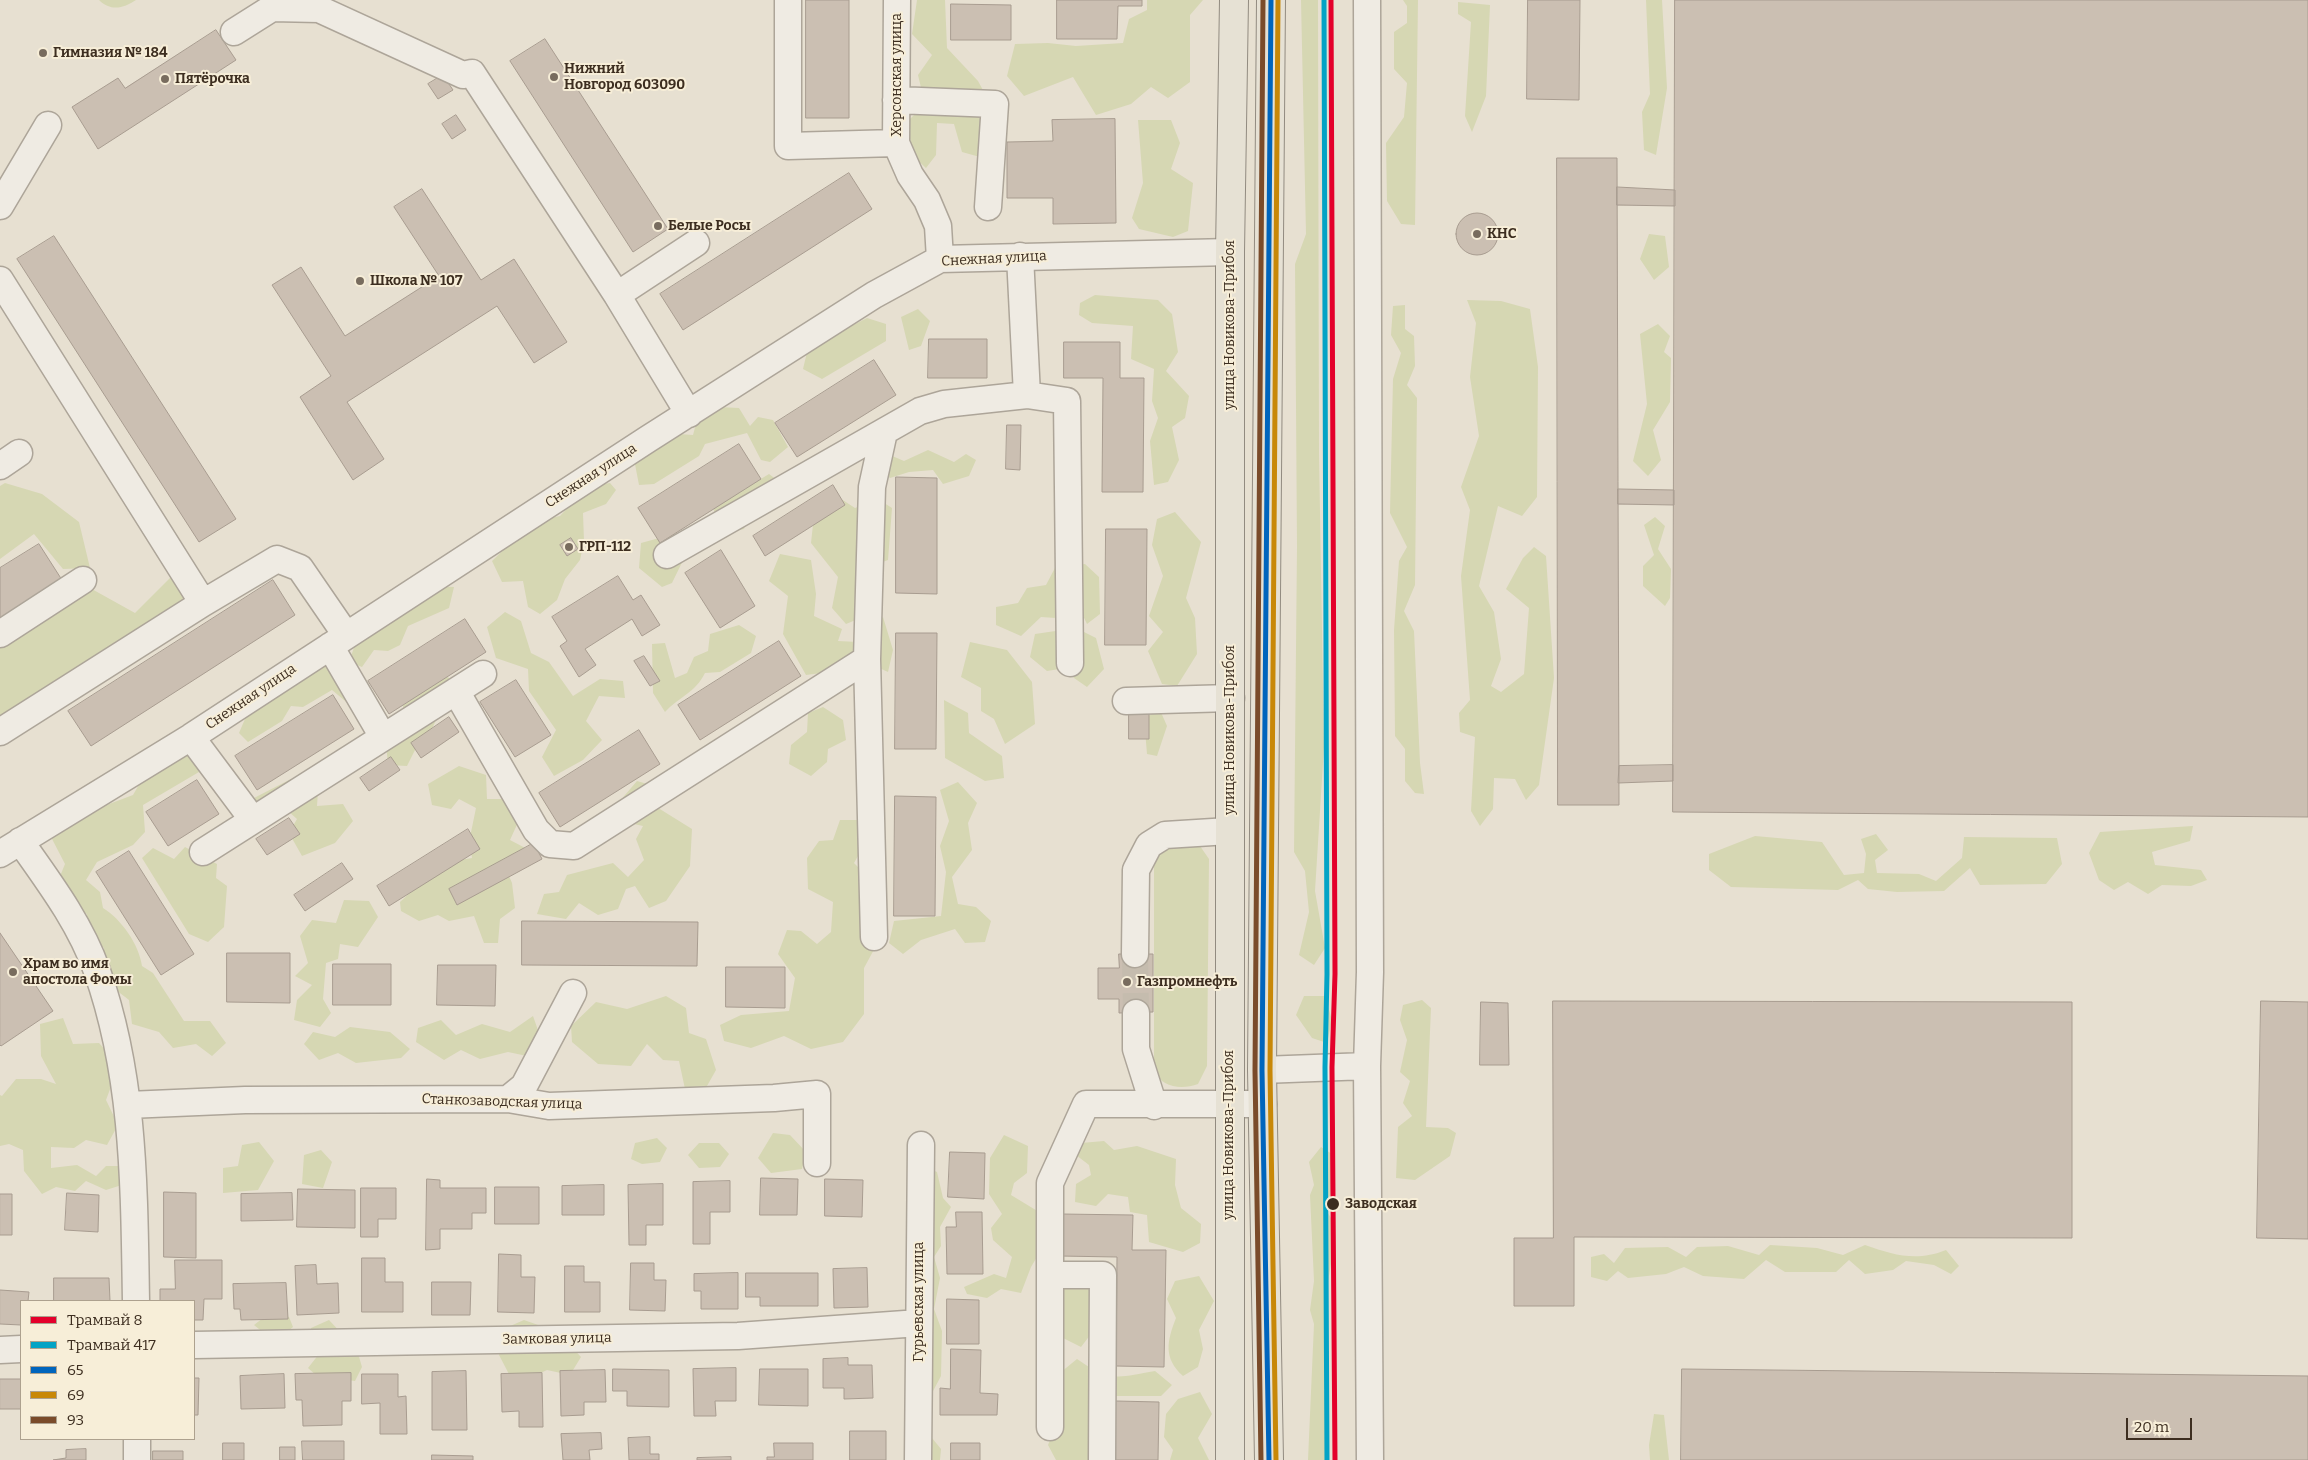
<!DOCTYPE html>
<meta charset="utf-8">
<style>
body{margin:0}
#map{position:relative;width:2308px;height:1460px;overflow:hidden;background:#e7e0d1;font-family:Bitter,serif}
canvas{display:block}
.legend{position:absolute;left:20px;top:1300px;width:175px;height:140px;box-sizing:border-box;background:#f7eed8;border:1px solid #ada18e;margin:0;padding:6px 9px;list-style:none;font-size:15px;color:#3d2e20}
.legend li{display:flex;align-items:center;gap:10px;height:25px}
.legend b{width:25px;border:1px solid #ada18e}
.scale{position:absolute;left:2126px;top:1418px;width:66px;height:22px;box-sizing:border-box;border:2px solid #3d2e20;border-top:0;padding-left:6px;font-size:15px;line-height:18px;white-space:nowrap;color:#3d2e20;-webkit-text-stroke:4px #f7eed8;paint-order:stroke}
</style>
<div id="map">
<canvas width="2308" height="1460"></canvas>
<ul class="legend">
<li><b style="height:6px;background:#e4002b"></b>Трамвай 8</li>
<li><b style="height:6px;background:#03a3c5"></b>Трамвай 417</li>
<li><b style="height:6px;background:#0065bd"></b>65</li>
<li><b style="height:6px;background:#c88808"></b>69</li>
<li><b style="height:6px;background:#7a4b2a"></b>93</li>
</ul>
<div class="scale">20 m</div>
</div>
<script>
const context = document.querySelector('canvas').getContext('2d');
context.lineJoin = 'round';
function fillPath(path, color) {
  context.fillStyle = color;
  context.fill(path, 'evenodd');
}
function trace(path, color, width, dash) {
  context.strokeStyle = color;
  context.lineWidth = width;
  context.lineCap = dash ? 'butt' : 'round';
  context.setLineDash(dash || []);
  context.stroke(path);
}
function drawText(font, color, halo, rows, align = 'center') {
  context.font = font + ' Bitter,serif';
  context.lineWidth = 4;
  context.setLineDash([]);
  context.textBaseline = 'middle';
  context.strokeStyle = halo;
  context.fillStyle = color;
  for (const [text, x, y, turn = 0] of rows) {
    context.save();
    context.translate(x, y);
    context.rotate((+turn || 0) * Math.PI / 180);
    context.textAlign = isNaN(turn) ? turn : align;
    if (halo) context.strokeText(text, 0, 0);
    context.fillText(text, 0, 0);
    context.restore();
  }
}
const green = new Path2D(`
 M99,0H136C124,8 111,12 99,0Z
 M917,0H945L947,48L978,81L990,103L980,157L962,152L954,124L937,123L936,155L926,168L913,156L907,122L925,104L918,75L932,55L912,34Z
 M1147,0H1203L1190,15V82L1168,98L1151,87L1131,104L1096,115L1073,77L1024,96L1007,76L1015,44L1048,43L1076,46L1123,43L1129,19L1147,10Z
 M1301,0H1318L1319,454L1324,747L1315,891L1325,948L1314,965L1299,955L1309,912L1305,871L1294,852L1297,547L1295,264L1306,234Z
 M1403,0H1418L1415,225L1401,224L1387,201L1386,143L1404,117L1407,83L1394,69V32L1407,23V6Z
 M1646,0H1662L1667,88L1656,155L1644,150L1642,112L1650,94Z
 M1458,2L1490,5L1486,96L1472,132L1465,116L1471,22L1458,14Z
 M1138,120H1171L1180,143L1171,169L1193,183L1188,231L1173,237L1139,229L1132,218L1143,183Z
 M1649,234L1665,236L1669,267L1654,280L1640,259Z
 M1095,295L1158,300L1172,314L1178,352L1166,371L1189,396L1185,418L1172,427L1179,460L1168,482L1154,485L1150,441L1158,418L1152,401L1154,369L1131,359L1133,326L1092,323L1079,315L1080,303Z
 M1467,300L1501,301L1530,309L1538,367L1537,497L1522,516L1498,506L1479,586L1494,612L1501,659L1491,686L1501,692L1524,674L1529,608L1506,589L1523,558L1534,547L1546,556L1554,678L1539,785L1526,800L1515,779L1494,778L1493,809L1480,826L1471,811L1475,737L1460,732L1459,713L1470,700L1461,576L1470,510L1461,487L1479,436L1470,377L1476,323Z
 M1405,305V329L1414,336L1415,366L1407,385L1417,398L1415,585L1404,611L1414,631L1420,763L1424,794L1415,793L1405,781V749L1395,736L1394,630L1399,561L1407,547L1390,513L1393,379L1401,353L1391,335L1393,306Z
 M918,309L930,321L921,346L909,350L901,317Z
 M867,318L886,324V341L822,379L803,369L808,348Z
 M1658,324L1670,336L1664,352L1671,358L1670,402L1653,430L1661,460L1648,476L1633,461L1647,404L1640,334Z
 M718,407L739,408L750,426L758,417L773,420L788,447L770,462L761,460L747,433L705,444L699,456L654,484L639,485L634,459L679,434L693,435L697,420Z
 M928,450L954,462L966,454L976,460L969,476L943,484L933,470L909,472L890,478L879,469L890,455L904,461Z
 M769,474L777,480L749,515L744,529L723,534L713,508Z
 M5,483L42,494L79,522L90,568L63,569L34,534L0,559V486Z
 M610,483L616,490L606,504L583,513L584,541L580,560L565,579L557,600L540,614L528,607L523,581L502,582L492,561L532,522L560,516L588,486Z
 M832,493L855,508L878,499L892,508L888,560L863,569V617L846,624L832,608L838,577L811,543L815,506Z
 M1175,512L1201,542L1186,598L1195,618L1197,654L1177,686L1162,684L1148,651L1163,632L1149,616L1163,576L1152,545L1157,519Z
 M1655,517L1665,526L1658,549L1671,569L1670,598L1665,606L1643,586V566L1654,555L1644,525Z
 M685,531L690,546L672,583L662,587L639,568L641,543Z
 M780,554L811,560L816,594L814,616L842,629L838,641L858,642L883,617L893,650L888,672L875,666L806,675L783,634L788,596L769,581Z
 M1085,564L1099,577L1100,614L1087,624L1075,599L1056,618L1041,617L1021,636L996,625V607L1018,603L1027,588L1046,585L1056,566Z
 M171,577L201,614L56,707L18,704L0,720V625L72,578L135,613Z
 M434,586L454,587L449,608L408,626L400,645L388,651L374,650L362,667L349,662L357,639Z
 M505,612L521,621L531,653L549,662L573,696L600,679L623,681L625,698L599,696L586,721L602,740L583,760L554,776L542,757L556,730L529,691L528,669L496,658L487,627Z
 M739,625L756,636L751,653L720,672L705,673C695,693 680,696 665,712L653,693L652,644L665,643L675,678L687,673L694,657L708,651L710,634Z
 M1076,628L1096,638L1104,669L1087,687L1074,678L1066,668L1047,671L1030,657L1035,634Z
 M970,642L1007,650L1032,682L1035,724L1005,744L994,719L981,711V688L961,677Z
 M327,663L350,705L332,690L303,707L291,706L282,721L248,742L239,733L248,712Z
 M445,675L464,690L439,713L429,736L418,744L407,766L388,765L386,743L405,731L403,705Z
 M944,700L968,713L969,733L1002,756L1004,778L985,781L945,758Z
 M823,707L843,720L846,740L828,749L827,762L811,776L789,764L791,745L807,732L808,713Z
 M1160,710L1167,726L1157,756L1147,754L1144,718Z
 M187,749L203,761L199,772L143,805L145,832L133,845L97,862L86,880L100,892L103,908C121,919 139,944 142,966L153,973L184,1021H210L226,1043L212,1056L196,1044L173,1048L159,1032L132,1024L129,1000L103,980L104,948L83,931L87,914L70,907L56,886L65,864L51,837L80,815L133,795L144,776Z
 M459,766L486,775L487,799H506L520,818L510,840L531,851L506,869L512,883L515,908L500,919L498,943H484L474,916L449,921L438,915L419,921L401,911L400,902L441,863L472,858L469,842L476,808L459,799L451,809L432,805L428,784Z
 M291,779L318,791L317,806L343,804L353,821L335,843L302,856L289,833L297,819L288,811L265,828L252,825L254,798Z
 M637,781L654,786L655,806L692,829L690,866L666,901L649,908L635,886L626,889L618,909L598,915L579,903L566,919L537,914L544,894L559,892L567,875L613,863L628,877L644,860L636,839L643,826L625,822L619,802Z
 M958,782L977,803L968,823L972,850L952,877L958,904L976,907L991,921L985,942L965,943L955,929L921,940L903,954L889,943L894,921L941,916L946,872L940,846L949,821L940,790Z
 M840,820H858L865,844L854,863L883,892V933L864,968V1014L843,1042L811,1049L784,1036L751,1048L724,1041L720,1025L741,1015L789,1011L795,978L778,954L787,930L801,931L817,944L831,932L833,902L808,889L807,858L819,841L833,840Z
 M2193,826L2190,841L2152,852L2155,865L2201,870L2207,880L2191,886L2162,885L2148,894L2128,882L2114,890L2099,880L2089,853L2100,832Z
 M1876,834L1888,850L1875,860L1877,873L1919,874L1936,881L1962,858L1964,837L2057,838L2062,864L2046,884L1980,885L1970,868L1944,891L1897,892L1868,889L1858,880L1838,890L1731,887L1709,870V854L1755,836L1822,842L1844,875L1864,873L1866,854L1861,839Z
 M1170,845L1200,846L1209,859L1207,1066L1198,1084C1182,1090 1161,1088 1154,1070V866L1159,853Z
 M185,847L217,864L216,878L227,886L224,927L208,942L189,934L142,858L153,848L174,859Z
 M344,900L369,901L378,917L358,947L340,944L338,959L326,963L323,999L331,1013L320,1027L294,1020L297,1000L312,985L295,976L308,963L300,936L312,920L336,923Z
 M666,996L686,1008L689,1033L706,1039L716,1070L707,1086L685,1089L679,1061L663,1060L647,1044L631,1066L598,1064L572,1042L571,1026L596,1002L627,1009Z
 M1304,996H1325L1332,1020L1327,1043L1312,1038L1296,1015Z
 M1422,1000L1431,1008L1426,1127L1448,1128L1456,1133L1450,1156L1415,1180L1396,1178L1398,1127L1412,1116L1403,1103L1410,1081L1400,1072L1407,1040L1400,1020L1403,1005Z
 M533,1016L540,1036L527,1056L508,1052L480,1059L461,1050L444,1060L416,1042L418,1028L441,1020L456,1035L482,1024L510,1032Z
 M63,1018L73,1044L99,1043L119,1065L106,1100L118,1125L107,1145L86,1140L74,1148L51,1147V1168L77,1165L96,1176L106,1166H121L125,1184L106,1190L86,1181L75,1191L56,1187L42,1194L24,1171L23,1150L9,1144L0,1146V1095L2,1096L16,1079H41L56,1084L41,1056L40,1024Z
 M350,1027L390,1032L410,1049L401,1058L356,1063L338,1053L319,1060L304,1044L313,1032L335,1037Z
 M773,1133L790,1135L806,1152L802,1169L771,1173L758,1158Z
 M1004,1135L1028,1146L1027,1173L1014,1183L1011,1195L1039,1212L1043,1247L1031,1267L1021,1293L1001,1289L987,1298L967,1294L964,1287L994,1274L1006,1278L1012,1257L993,1240L991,1228L1002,1214L989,1194L990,1158Z
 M657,1138L667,1148L660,1162L642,1164L631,1159L635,1143Z
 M1104,1141L1114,1150L1137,1146L1176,1159L1175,1185L1181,1208L1201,1224L1200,1243L1183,1252L1149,1242L1147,1215L1130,1212L1128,1197L1108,1194L1096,1206L1075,1202L1076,1184L1091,1175L1089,1165L1076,1155L1081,1143Z
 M259,1142L274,1161L258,1190L223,1193V1168L238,1166L242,1145Z
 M699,1143H719L729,1154L720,1167L699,1168L688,1155Z
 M1321,1147L1332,1154V1193L1323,1205L1331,1218L1332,1258L1324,1305L1329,1362L1324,1390L1327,1409V1460H1308L1314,1324L1310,1310L1314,1281L1310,1195L1314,1185L1309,1162Z
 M321,1150L332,1162L323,1188L302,1184L304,1155Z
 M928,1168L937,1172L943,1198L951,1207L940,1227L941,1246L934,1257L940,1278L934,1309L942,1331L941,1376L932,1393L921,1384Z
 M1770,1245L1817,1248L1843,1255L1865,1245C1894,1255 1916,1262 1946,1250L1959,1266L1951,1274L1934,1265L1906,1261L1893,1270L1865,1274L1849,1260L1836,1272H1785L1766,1260L1744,1279L1703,1276L1684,1267L1666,1274L1628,1278L1618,1271L1607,1281L1591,1277V1257L1604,1254L1614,1263L1625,1248L1668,1247L1686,1257L1697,1247L1728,1246L1759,1255Z
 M1061,1267L1094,1291V1330L1081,1347L1063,1338L1052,1316Z
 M1199,1276L1214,1301L1199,1330L1203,1349L1198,1367L1183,1376C1163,1358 1167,1341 1176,1318L1167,1299L1175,1281Z
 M272,1311L289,1317L293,1327L279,1339L265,1334L254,1325Z
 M329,1320L357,1350L362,1367L355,1381L317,1376L308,1368L319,1354L310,1346L311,1328Z
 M524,1320L541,1326L538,1347L569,1344L581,1357L570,1375L547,1370L530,1378H511L499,1355L508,1327Z
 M1077,1359C1110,1382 1117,1378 1155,1371L1172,1385L1161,1396H1114L1107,1436L1088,1455L1089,1460H1056L1048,1445L1061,1413L1055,1377Z
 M1200,1392L1212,1414L1198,1438L1209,1460H1170L1173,1450L1164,1437L1166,1414L1178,1399Z
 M1654,1414L1664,1415L1669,1460H1650L1649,1445Z
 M932,1438L941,1449L940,1460H921V1446Z`);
const building = new Path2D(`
 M806,0H849V118H806Z
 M1057,0H1142V6H1118L1117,39H1057Z
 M1528,0H1580L1579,100L1527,99Z
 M1675,0H2308V817L1673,812Z
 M951,4L1011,5V40H951Z
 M216,30L236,60L98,149L72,107L118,78L125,88Z
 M545,39L668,229L633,252L510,61Z
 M443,75L453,90L438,99L428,84Z
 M456,115L466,130L452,139L442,124Z
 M1115,119L1116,223L1053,224V198H1007V142L1053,141L1052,120Z
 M1557,158H1617L1619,805H1558Z
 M849,173L872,209L683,330L660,294Z
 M1617,187L1675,190V206L1617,205Z
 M422,189L481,280L514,259L567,342L534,363L497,306L347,402L384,459L353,480L300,397L331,376L272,285L301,267L345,336L439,276L394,207Z
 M1456 234a21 21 0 1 1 42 0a21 21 0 1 1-42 0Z
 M54,236L236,519L199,542L17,259Z
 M929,339H987V378H928Z
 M1064,342H1120V378H1144L1143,492H1102L1103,378H1064Z
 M874,360L896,395L797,457L775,423Z
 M1007,425H1021L1020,470L1006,469Z
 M739,444L761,479L660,543L638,508Z
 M896,477L937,478V594L896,593Z
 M833,485L845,505L765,556L753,536Z
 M1618,489L1674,490V505L1618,504Z
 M1106,529H1147L1146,645H1105Z
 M571,538L578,549L567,556L560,545Z
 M39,544L62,580L0,619V568Z
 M721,550L755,606L720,628L685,573Z
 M618,576L633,600L641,595L660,625L642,636L632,619L585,649L596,665L579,677L560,646L567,641L552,617Z
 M273,580L295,615L91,746L68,711Z
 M465,619L486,652L389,714L368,681Z
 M896,633H937L936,749H895Z
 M779,641L801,676L700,740L678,705Z
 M644,656L660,681L650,686L634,661Z
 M516,680L551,735L515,757L480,702Z
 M333,695L354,729L257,790L235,756Z
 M1129,709H1149V739H1129Z
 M449,717L459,732L421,758L411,743Z
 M639,730L660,764L560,827L539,793Z
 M391,757L400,770L369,791L360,778Z
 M1673,765V781L1618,783L1619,766Z
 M197,780L219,814L168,846L146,812Z
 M895,796L936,797L935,916H894Z
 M289,818L300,834L267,855L256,839Z
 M468,829L480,849L389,906L377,886Z
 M534,843L542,859L457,905L449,889Z
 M129,851L194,954L161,975L96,872Z
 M342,863L353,879L305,911L294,895Z
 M522,921L698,922L697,966L522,965Z
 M0,933L53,1011L1,1046L0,1045Z
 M227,953H290V1003L227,1002Z
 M1119,954H1153V1012L1119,1013V999H1098V968H1119Z
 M333,964H391V1005H333Z
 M438,965H496L495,1006L437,1005Z
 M726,967H785V1008L726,1007Z
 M1553,1001L2072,1002V1238L1574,1237V1306H1514V1238H1553Z
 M2261,1001L2308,1002V1239L2257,1238Z
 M1481,1002L1508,1003L1509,1065H1480Z
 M950,1152L985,1153L984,1199L948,1197Z
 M761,1178L798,1179L797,1215H760Z
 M427,1179L440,1180V1188H486V1213H472V1229H440V1249L426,1250Z
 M825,1179L863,1180L862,1217L825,1216Z
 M730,1181V1212H710V1244H693V1182Z
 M663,1184V1225H646V1245H629L628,1185Z
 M604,1185V1215H562V1186Z
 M495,1187H539V1224H495Z
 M361,1188H396V1219H378V1237H361Z
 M298,1189L355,1190V1228L297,1227Z
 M164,1192L196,1193V1258L164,1257Z
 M67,1193L99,1195L98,1232L65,1230Z
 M292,1193L293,1220L241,1221V1194Z
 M0,1194H12V1235H0Z
 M956,1212H982L983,1274H947L946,1227H956Z
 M1060,1214L1133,1215L1132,1250H1166L1164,1367L1116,1366L1117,1257L1059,1256Z
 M499,1254L521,1255V1277H535L534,1313L498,1312Z
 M362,1258H385V1282H403V1312H362Z
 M175,1260H222V1299H204L203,1320H194V1301H160V1289H175Z
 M631,1263H654V1280H666L665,1311L630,1310Z
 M316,1265L317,1284L338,1283L339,1313L297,1315L295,1266Z
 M565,1266H584V1282H600V1312H565Z
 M867,1268L868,1307L834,1308L833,1269Z
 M738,1273V1309H701V1291H694V1274Z
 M746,1273H818V1306H760V1297H746Z
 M54,1278H109L110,1301H54Z
 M432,1282H471L470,1315H432Z
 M286,1283L288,1319L241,1320L240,1309H234L233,1284Z
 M0,1290L29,1292L28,1301H21V1325L0,1324Z
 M947,1299L979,1300V1344H947Z
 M951,1349L981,1350L980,1393L998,1394L997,1415H940V1388L950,1389Z
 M848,1358V1365H872L873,1398L844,1399V1388H823V1359Z
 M736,1368V1401H715L716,1416H694L693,1369Z
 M613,1369L669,1370V1407L627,1406V1391H613Z
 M760,1369H808V1406L759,1405Z
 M1682,1369L2308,1376V1460H1681Z
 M605,1370L606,1402H584V1415L561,1416L560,1371Z
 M466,1371L467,1430H432V1372Z
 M351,1373V1401H342V1425L303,1426L302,1400H296L295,1374Z
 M542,1373L543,1427H519V1411L502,1412L501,1374Z
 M284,1374L285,1408L241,1409L240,1376Z
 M362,1374H398V1397L406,1396L407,1434H380V1403L362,1404Z
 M194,1378H199L198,1415H194Z
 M0,1379H21V1409H0Z
 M1116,1401L1159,1402L1158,1460H1115Z
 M850,1431H886V1460H850Z
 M601,1433L602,1449L589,1450L590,1460H563L561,1434Z
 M650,1437V1454H659V1460H629L628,1438Z
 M302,1441H344V1460H303Z
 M223,1443H244V1460H223Z
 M774,1443H813V1460H767V1457H774Z
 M951,1443H980V1460H951Z
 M280,1447H295V1460H280Z
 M86,1449V1460H53L66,1458V1450Z
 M153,1451H183V1460H153Z
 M432,1455L473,1456V1460H432Z
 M731,1457V1460H697V1458Z`);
const minorTunnel = new Path2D(`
 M1135,954L1136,1013`);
const minor = new Path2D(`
 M788,0V146L896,143
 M897,0L896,143L910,175L927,200L938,226L940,259
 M1367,0L1370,972L1367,1066L1370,1460
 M234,32L272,8L319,9L463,75L472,73L617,295L689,414
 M896,100L995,104L988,207
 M0,206L48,125
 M1020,256L1027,395L1067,401L1070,663
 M0,280L203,603
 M617,295L696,243
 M0,466L19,453
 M667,555L920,411L944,404L1027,395
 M0,634L83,580
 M330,646L383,737
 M456,691L536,830L550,844L574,846L867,659
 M1126,701L1231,698
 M0,732L203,603L277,559L300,568L346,635
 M191,737L253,820
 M20,841C49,882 80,923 97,971C135,1078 134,1190 136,1301
 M203,852L483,674
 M0,854L191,737L648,439L874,295L940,259L1230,252
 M874,937L867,659L872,487L884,432
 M1135,954L1136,870L1149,845L1165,835L1229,831
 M1136,1013V1049L1154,1106
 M1262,1070L1367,1066
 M508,1099L524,1086L573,993
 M128,1105L245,1100L508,1099L549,1106L774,1098L817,1094V1163
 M1050,1275H1103L1102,1460
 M194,1345L738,1336L919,1323
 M0,1350L21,1349
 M1050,1427V1183L1086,1104H1263
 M137,1439V1460
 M918,1460L921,1145`);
const major = new Path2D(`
 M1230,1460V252L1234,0
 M1269,1460L1262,1070L1271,0`);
const bus1 = new Path2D(`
 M1269,1460L1262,1070L1271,0`);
const bus2 = new Path2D(`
 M1276,1460L1270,1070L1278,0`);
const bus3 = new Path2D(`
 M1261,1460L1255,1070L1263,0`);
const tram1 = new Path2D(`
 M1331,0L1335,974L1332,1067L1335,1460`);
const tram2 = new Path2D(`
 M1324,0L1327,974L1325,1067L1327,1460`);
const markers = [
 [43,53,5,"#786c5e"],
 [554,77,5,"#786c5e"],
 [165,79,5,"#786c5e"],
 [658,226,5,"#786c5e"],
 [1477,234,5,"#786c5e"],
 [360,281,5,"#786c5e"],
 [569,547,5,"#786c5e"],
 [13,972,5,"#786c5e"],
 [1127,982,5,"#786c5e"],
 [1333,1204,7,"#3d2e20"]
];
const poiNames = [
 ["Гимназия № 184",53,53],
 ["Нижний",564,69],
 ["Новгород 603090",564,85],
 ["Пятёрочка",175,79],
 ["Белые Росы",668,226],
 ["КНС",1487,234],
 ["Школа № 107",370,281],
 ["ГРП-112",579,547],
 ["Храм во имя",23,964],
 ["апостола Фомы",23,980],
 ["Газпромнефть",1137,982]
];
const streetNames = [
 ["Херсонская улица",897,75,-90],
 ["Снежная улица",994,259,-3],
 ["улица Новикова-Прибоя",1230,325,-90],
 ["Снежная улица",591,476,-33],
 ["Снежная улица",251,697,-34],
 ["улица Новикова-Прибоя",1230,730,-90],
 ["Станкозаводская улица",502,1102,2],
 ["улица Новикова-Прибоя",1229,1135,-90],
 ["Гурьевская улица",919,1302,-90],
 ["Замковая улица",557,1339,-1]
];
const stopNames = [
 ["Заводская",1345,1204]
];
fillPath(green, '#d6d7b3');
fillPath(building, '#cbbfb2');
trace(building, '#a89c90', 1);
trace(minorTunnel, '#c5bcae', 26, [26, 13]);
trace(minor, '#ada599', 29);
trace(major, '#928b80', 30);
trace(minor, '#efebe3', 26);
trace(major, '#e6e1d4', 28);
trace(bus1, '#0065bd', 5);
trace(bus2, '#c88808', 5);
trace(bus3, '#7a4b2a', 5);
trace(tram1, '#e4002b', 5);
trace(tram2, '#03a3c5', 5);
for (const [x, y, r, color] of markers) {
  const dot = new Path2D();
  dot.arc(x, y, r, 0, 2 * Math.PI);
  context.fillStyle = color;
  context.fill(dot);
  trace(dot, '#f7eed8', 2);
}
drawText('bold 14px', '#3d2e20', '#f7eed8', poiNames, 'left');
drawText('14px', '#3d2e20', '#f7eed8', streetNames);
drawText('bold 14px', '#3d2e20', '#f7eed8', stopNames, 'left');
</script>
